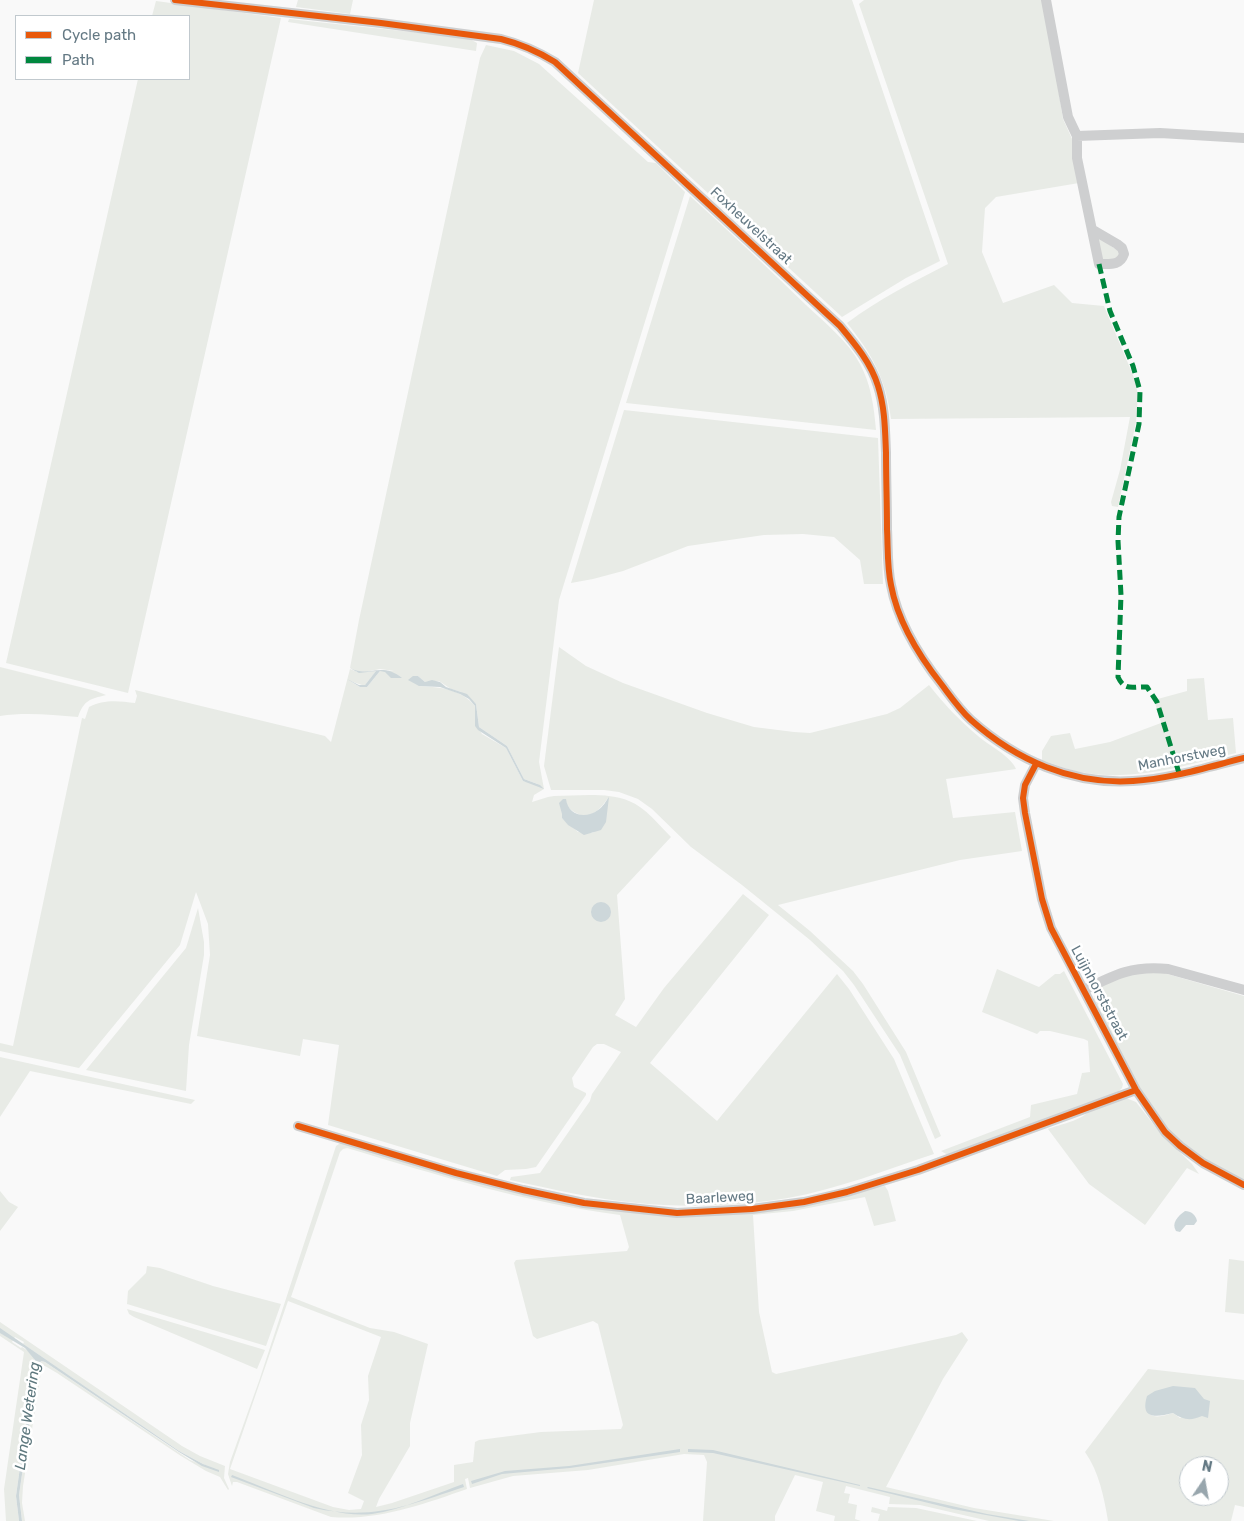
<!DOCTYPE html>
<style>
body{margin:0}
#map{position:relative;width:1244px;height:1521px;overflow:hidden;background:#f9f9f9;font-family:Rubik,sans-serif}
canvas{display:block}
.legend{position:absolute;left:15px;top:15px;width:175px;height:65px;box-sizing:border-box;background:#fff;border:1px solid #c1c9ce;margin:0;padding:6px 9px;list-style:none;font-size:15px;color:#647984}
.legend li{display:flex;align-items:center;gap:10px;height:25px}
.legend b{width:25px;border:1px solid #c1c9ce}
.north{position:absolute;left:1179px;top:1456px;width:50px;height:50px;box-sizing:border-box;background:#fff;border:1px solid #c1c9ce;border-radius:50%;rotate:12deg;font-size:14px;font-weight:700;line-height:20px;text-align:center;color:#647984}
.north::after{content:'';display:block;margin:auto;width:18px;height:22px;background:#98a6ad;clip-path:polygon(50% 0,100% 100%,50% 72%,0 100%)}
</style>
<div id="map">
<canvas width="1244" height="1521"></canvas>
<ul class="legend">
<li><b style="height:6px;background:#e8590c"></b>Cycle path</li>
<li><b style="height:6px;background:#00873e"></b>Path</li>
</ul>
<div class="north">N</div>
</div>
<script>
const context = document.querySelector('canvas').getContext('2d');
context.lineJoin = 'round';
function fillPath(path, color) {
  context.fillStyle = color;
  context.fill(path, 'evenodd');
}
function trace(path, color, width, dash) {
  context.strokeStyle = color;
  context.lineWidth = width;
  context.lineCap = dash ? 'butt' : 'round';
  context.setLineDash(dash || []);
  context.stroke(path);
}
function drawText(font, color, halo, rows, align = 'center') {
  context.font = font + ' Rubik,sans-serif';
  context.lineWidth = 5;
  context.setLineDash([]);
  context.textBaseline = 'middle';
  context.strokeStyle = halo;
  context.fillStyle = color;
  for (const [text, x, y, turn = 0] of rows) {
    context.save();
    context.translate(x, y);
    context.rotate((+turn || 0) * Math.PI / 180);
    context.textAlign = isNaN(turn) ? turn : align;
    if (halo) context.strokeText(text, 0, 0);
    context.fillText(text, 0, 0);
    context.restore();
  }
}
const green = new Path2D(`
 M298,0H353L350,14L296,7Z
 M594,0H852L940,261L906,278L842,317L578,73Z
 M864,0H1044L1063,119L1073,141L1079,183L996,197L985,208L982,252L1003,303L1054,285L1072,303L1104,306L1135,380L1138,395L1136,422L1118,507L1112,506L1111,502L1120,470L1130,417L891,419C886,379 872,354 847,323C879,299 913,282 948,264L859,4Z
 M156,1L281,18L128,693L6,663L138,79H189V16H152Z
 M289,19L468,38L477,43L476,51L288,22Z
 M486,45L514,51L539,64L648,162L656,163L685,192L559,600L539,762L544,789L534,795L532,802L548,797L554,796C576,796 608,792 629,801C645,807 659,825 671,837L617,895L625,999L615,1015L636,1027L664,988L743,894L769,915L650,1063L717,1121L837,974L849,989L894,1059L934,1154C886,1170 838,1189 788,1198C741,1206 685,1208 637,1203C594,1199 552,1189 510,1180L511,1177L540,1173L590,1101L592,1094L621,1052L604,1044H597L593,1047L572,1078L574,1087L586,1093V1095L536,1167L526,1169L505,1170L497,1176L328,1125L339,1045L303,1039L300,1056L197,1036L210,955L208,924L196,892L180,945L79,1068L0,1051V1043L13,1046L82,718L85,719L89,707C104,699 119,701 135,703L137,696L135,690L325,736L331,742L350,669L355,671L350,668L359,620L480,58ZM380,669L394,671H380L367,687H360L350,681L362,685H365L377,670L369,672H356V671L365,672ZM418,676L425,682L439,681L451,689L461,692L476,704L479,727L507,746L524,779L540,785L523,781L506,748L482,734L475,721V706C461,689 440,687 419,686ZM608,798L597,830L592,833L578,832L562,818L566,805C583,823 596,816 608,798Z
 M690,196C730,232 768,268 806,305C825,323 848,341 860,364C871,384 874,407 876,430L626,403Z
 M1097,236L1121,253L1119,259L1102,262Z
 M624,410L878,438L883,584H864L860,560L834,537L803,534L764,535L688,546L623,571L593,579L571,583Z
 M559,647L586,666L623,683L707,713L754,727L794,732L810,733L887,714L900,708L929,685C944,704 959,720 978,736C988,745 1011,756 1016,769L946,779L953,818L1015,812L1022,851L960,860L778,905L810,931L853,971L863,984L906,1052L941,1136L935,1139L900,1055L854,985L843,971L810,940L742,885L691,847L652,809L638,799L619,792L604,790H551L544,766Z
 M0,667L96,691L106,695C90,699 84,700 78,717C52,715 26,712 0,716Z
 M1204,678L1208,720L1233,718L1236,753C1187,765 1138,781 1086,773C1071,771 1056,765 1042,760V751L1051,736L1070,733L1075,749L1110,742L1161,723L1154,700L1187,691V679Z
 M198,908L204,942V955L189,1045L186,1091L86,1070L186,948Z
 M997,969L1039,987L1055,974H1060L1064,971L1123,1084L1122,1088L1118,1092L948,1155L941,1151L1030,1117L1031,1105L1077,1094L1082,1073L1090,1072L1088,1041L1084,1039L1050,1031H1040L1037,1034L982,1012Z
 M1127,973H1164L1244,996V1181C1230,1173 1213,1166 1200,1157C1147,1121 1122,1054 1094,999C1096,982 1112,980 1127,973Z
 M0,1057L195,1100L191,1104L30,1071L0,1117Z
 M1126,1098L1136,1102L1161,1134L1192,1164L1199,1174L1187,1168L1145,1225L1089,1184L1048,1129C1061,1124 1081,1121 1090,1110Z
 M342,1142L527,1193L696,1213L885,1186L888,1191L896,1221L874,1226L865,1197L793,1211L753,1215L759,1312L772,1372L776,1374L956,1335L962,1332L968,1340L943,1379L886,1487L974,1508L1054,1521H989L920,1505L889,1504L890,1497L846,1486L844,1493L850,1494L848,1503L857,1505L855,1519L861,1521H834L835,1516L816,1511L823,1482L795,1475L775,1516V1521H703L707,1462L704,1455L684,1454L588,1470L513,1476L470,1488L468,1478L465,1479L467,1489C424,1504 378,1521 331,1517L237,1482H233L232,1486L228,1474L230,1462L259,1381L336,1146ZM347,1148C437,1175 527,1203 620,1215L629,1247L627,1251L516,1260L514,1263L533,1336L537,1339L593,1321L598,1324L623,1425L621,1429L541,1432L479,1440L475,1442L473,1462L454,1465V1482L392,1503L376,1507L379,1499L410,1446V1423L428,1344L394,1332L370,1328L291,1297L340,1152L343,1149ZM288,1301L381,1337L368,1376L369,1400L361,1425L362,1455L348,1493L364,1501L361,1509L349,1510L333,1507L230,1469Z
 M0,1191L9,1202L18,1207L0,1231Z
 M1229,1259L1244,1261V1314L1225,1312Z
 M147,1266L160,1268L213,1286L281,1304L266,1346L127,1304L128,1291L146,1273Z
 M127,1309L265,1350L257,1369L134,1317L129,1314Z
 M0,1322L182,1446L200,1456L225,1466L224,1478L229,1489L228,1490L220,1477L206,1471L181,1456L57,1373L45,1366H42L23,1486L22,1503L25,1521H22L19,1495L37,1370L41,1361L45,1362L190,1460L219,1471L203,1464L179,1451L23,1344L24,1342L15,1337L12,1342L21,1348L22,1347C27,1350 34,1355 35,1361L16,1496L19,1521H6L4,1489L24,1352L0,1336Z
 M1148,1369L1244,1380V1507L1235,1505L1231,1521H1108C1104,1497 1099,1472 1085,1452ZM1210,1401L1180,1418L1173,1413C1166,1415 1156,1419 1149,1414ZM1189,1466H1219V1496H1189Z
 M872,1507L887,1511L888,1507L916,1508L977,1521H878L880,1514L871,1512Z`);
const water = new Path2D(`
 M350,668C370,678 381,661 402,678H391L385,672L380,671L367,687H360L347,679L359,685H365L376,671L359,673Z
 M413,676H418L425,682L432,680L440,682L446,687L467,694L476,704L479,727L507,746L524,779L540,785L544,789L523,781L506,748L478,730L475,726V706L469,699L460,694L440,687L419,686L408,680Z
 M609,797L606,822L601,830L584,835L568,825L562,818V814L559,803L563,799H566C568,816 586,819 598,810C603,807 606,801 609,797Z
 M591 912a10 10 0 1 1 20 0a10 10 0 1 1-20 0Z
 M1185,1211C1191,1211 1196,1215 1197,1221L1194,1225H1186L1180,1232L1176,1231C1171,1223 1178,1216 1185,1211Z
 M0,1328L179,1451L203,1464L219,1470V1472L202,1466L179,1452L45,1362L41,1361L37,1370L19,1495L22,1521H19L16,1496L35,1360L25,1348L0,1333Z
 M1173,1386L1195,1388L1204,1399L1210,1401L1208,1418L1202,1416C1191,1421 1183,1420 1173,1413C1156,1417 1140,1420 1147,1396L1155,1391Z
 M680,1449V1452L570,1468L502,1474L472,1484L471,1481L505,1471L569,1466Z
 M688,1449L713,1450L860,1485V1486L713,1453L688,1452Z
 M232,1475C272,1490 329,1519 372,1514C402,1510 435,1494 463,1484L464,1487C409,1505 373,1521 314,1508L231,1477Z
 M868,1487L987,1514L1029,1521H1019L953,1509L867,1488Z`);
const minor = new Path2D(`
 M175,0L381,23L501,39C521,44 537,51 555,62L840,326C855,344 871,363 878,386C885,408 885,430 886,453C886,478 887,504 887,529C888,547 887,567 891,585C898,623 919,656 942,685C951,697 960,710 971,720C1016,760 1072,785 1133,781C1170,779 1208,767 1244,758
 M1046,0L1068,117L1077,136V158L1099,264C1110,264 1120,266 1124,254L1122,248L1117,244L1093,230
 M1077,136L1160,133L1244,138
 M1036,764L1025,785L1023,798L1025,813L1042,899L1051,928L1136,1090L1165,1132L1180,1146L1203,1163L1244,1185
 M1084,990C1114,975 1133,965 1168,969L1244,990
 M298,1126L456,1173L523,1190L584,1203L677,1213L752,1209L804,1202L847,1192L918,1170L1136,1090`);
const quiet = new Path2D(`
 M1099,264L1110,311L1133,366L1140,391L1139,424L1119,517L1118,541L1121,595L1118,677C1125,692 1133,686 1147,687L1157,702L1179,773`);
const cycleway = new Path2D(`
 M175,0L381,23L501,39C521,44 537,51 555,62L840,326C855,344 871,363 878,386C885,408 885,430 886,453C886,478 887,504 887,529C888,547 887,567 891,585C898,623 919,656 942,685C951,697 960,710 971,720C1016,760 1072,785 1133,781C1170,779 1208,767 1244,758
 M1036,764L1025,785L1023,798L1025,813L1042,899L1051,928L1136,1090L1165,1132L1180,1146L1203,1163L1244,1185
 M298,1126L456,1173L523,1190L584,1203L677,1213L752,1209L804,1202L847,1192L918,1170L1136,1090`);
const streetNames = [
 ["Foxheuvelstraat",751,226,43],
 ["Manhorstweg",1182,758,-11],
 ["Luijnhorststraat",1099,993,62],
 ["Baarleweg",720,1198,-3]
];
const waterNames = [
 ["Lange Wetering",28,1416,-82]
];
fillPath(green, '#e8ebe6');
fillPath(water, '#cdd7da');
trace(minor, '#cecfd0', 10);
trace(quiet, '#00873e', 5, [10, 5]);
trace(cycleway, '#e8590c', 6);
drawText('14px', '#647984', '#fff', streetNames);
drawText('italic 15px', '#5e787e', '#fff', waterNames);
</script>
